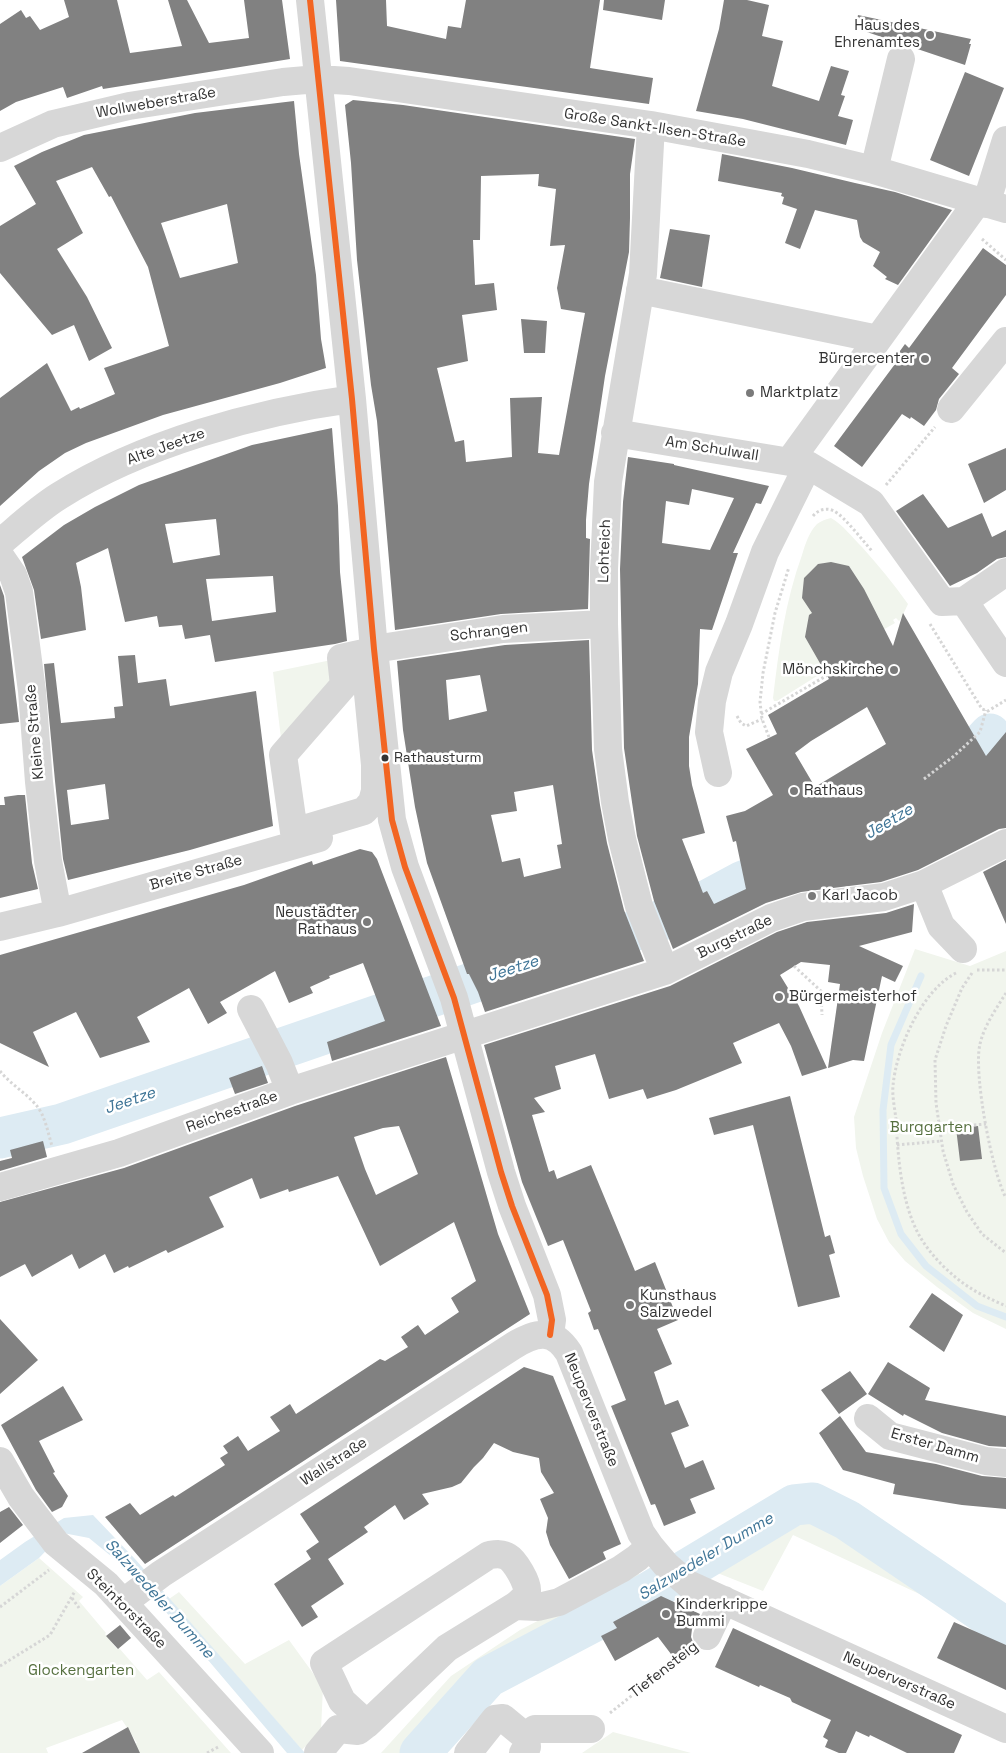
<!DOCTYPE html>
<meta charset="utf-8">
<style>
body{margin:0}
canvas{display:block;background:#fff}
</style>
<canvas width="1006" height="1753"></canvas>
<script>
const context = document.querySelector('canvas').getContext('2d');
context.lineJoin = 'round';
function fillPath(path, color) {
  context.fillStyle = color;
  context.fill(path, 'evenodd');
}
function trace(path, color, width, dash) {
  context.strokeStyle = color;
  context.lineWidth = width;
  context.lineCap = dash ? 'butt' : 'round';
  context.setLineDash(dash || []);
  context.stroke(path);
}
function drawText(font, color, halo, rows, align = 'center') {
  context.font = font + ' "Space Grotesk",sans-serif';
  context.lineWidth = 5;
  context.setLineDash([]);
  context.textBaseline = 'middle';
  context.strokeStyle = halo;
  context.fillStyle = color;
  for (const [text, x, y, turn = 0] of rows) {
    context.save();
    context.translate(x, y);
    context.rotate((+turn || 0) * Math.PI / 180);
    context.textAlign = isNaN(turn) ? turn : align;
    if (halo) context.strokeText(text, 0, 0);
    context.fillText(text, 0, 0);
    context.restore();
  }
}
const green = new Path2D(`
 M831,518C843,525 852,537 862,547C878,565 894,584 908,604L901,619L899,621L896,618L893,620L895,623L881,631L874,621L879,618L876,613L872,616L829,568L827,563H823L824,569L812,570L808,574L825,671L777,701H774L773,698C779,648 785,602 802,555C805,545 809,532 817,524C821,521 826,519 831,518Z
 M341,658L344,685L283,755L273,672Z
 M915,949L970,966L1006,951V1329L973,1313L937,1287L905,1261L889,1242L877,1219L863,1176L856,1148L854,1117L882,1033Z
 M819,1494L886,1536L952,1584L966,1590L958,1612L793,1535L763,1591L720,1574L694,1558L786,1495Z
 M39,1558L83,1597L79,1601L106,1633L105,1634L117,1649L119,1648L147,1680L159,1672L231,1753H140L135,1744L137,1743L122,1720L46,1748L48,1753H0V1586Z
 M637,1570L650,1600L552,1655L489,1687L422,1753H381L451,1676L520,1630Z
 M179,1592L245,1664L289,1640L323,1687L321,1730L302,1750L169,1599Z
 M613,1732L691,1753H582Z`);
const water = new Path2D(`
 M93,1515L135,1559L305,1753H287L191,1640L128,1570L89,1538L63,1533L39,1558L0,1586V1560L25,1542L64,1518Z`);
const stream = new Path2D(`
 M921,976L891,1045L883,1110L884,1188L901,1234L926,1266L977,1306L1006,1317`);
const river = new Path2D(`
 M940,784L976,749L990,734
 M605,940L640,929L700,904L741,882L797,859
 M0,1138L62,1124L527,964
 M420,1753L488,1677L646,1594L794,1505L813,1503L847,1520L1006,1628`);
const building = new Path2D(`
 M64,0H117L130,53L182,46L168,0H187L209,43L249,38L244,0H282L290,59L103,89L102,86L67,98L63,87L16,102L0,111V24L21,10L26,18L30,16L40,30L69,17Z
 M336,0H386L387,26L446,39L448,26L461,28L466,0H600L590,68L653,78L649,104L340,61Z
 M604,0H665L662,20L603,10Z
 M724,0H747L769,5L762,36L783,41L772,86L819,101L831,66L849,71L841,95L845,96L838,116L853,120L846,145L743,119L696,111L719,29Z
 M858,15L971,39L969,44H971L965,65L855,28Z
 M965,72L1004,88L969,176L930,160Z
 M353,100L403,105L635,139L630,174V218L629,252L605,376L589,484L586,520V538L590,539L588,609L501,614L395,630L377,421L371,385L357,260L351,163L345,105ZM539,174L538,186L556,189L550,246L565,245L557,288L561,309L585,313L559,455L538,453L542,397L510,398L512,457L466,462L464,440L455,442L437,368L468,361L462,315L497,310L494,283L475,285L473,240H480L481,176Z
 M294,101L299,154L316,275L321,339L326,368L280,383L163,415L86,443L65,453L39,471L0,506V398L47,363L71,411L79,407L80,409L115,394L104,368L169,346L148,267L111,196L109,197L92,167L56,181L83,233L57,249L87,297L112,348L89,361L74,325L52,335L0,273V226L36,204L14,166L42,152L84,135L195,113ZM227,204L238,263L180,278L161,223Z
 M722,154L792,168L855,183L895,192L952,210L898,285L885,279L887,277L873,266L880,252L863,242L860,237L857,220L815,210L800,249L785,243L797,209L782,204L784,197L781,196L782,193L718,181Z
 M670,229L710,235L702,287L660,278Z
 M983,248L1006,265V295L952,368L959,374L939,399L936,410L924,426L911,417L910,419L902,414L862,467L834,446L895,364L892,362L905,344L909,348Z
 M521,319L547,321L545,353H524Z
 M332,428L338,506L340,572L347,641L335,644L215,662L210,635L185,639L182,625L159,627L157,616L125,622L108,548L76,563L81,587L86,630L41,639L34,590L22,557L64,525L95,507L139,485L252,445ZM216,519L220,555L173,563L165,524ZM273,576L276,612L212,621L206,579Z
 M1006,448V490L984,503L968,464Z
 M628,457L674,464V465L769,486L761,504L756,503L733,553H738L712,630L700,629L698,684L689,737V766L692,785L705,833L682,839L703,893L707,891L714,904L746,889L736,841L733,842L726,816L745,811L773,795L746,749L777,734L768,715L829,679L805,637L809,615L812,613L802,598L804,578L818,564L831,562L849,566L864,589L893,646L903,613L986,756L1006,732V828L999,829L918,870L881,882L801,892L766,903L673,949L654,901L637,836L624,748L620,569L623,502ZM692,489L734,498L710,550L662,543L666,501L689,505ZM867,707L886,744L815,787L795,753L811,741Z
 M923,494L948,528L982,513L992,537L1006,530V557L997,559L977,573L950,586L896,511Z
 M0,585L4,596L19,722L0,724Z
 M589,640L592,750L600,805L607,843L624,910L644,961L485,1012L478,992L469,974H467L427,863L415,807L403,730L397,661L505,645ZM480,675L487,711L449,720L446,680ZM553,785L562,844L557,845L561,868L524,877L520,858L502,862L491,815L517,811L514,792Z
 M135,655L138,683L166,679L170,706L256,691L273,826L190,850L68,880L63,859L55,781L44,664L54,663L61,723L115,718L114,707L123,706L118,656ZM105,784L109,819L71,825L67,790Z
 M18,795H25L32,863L38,889L0,898V805H5L4,797Z
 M360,849L372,852L377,859L441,1026L332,1061L327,1042L385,1021L363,963L329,976L330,978L310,987L313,993L289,1003L275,971L220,1002L227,1013L208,1024L189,988L137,1017L150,1042L100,1058L76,1012L33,1032L49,1067L0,1043V955L244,885L312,861L313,865Z
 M1006,860V924L983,872Z
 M914,904L912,932L859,946L903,966L895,982L882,976L864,1061L853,1060L828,1068L840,984L828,982L830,965L801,962L780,975L799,1006L827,1068L802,1076L791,1046L779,1023L733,1043L742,1063L676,1090L647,1099L643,1089L609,1099L595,1054L555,1066L561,1089L534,1098L545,1112L532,1115L549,1172L554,1170L557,1179L591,1165L635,1271L655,1262L678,1320L657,1329L672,1364L654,1372L665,1405L678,1400L689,1426L671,1433L685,1468L703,1460L715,1489L690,1499L696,1513L664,1526L655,1504L651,1505L611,1406L626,1400L598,1329L594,1330L588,1313L591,1311L563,1240L548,1246L522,1182L484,1045L670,986L777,932L807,922L886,913Z
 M446,1057L498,1234L530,1314L145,1564L105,1517L130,1503L140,1515L173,1495L175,1497L225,1465L220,1458L228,1453L223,1446L238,1436L248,1451L280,1431L270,1417L278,1412L290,1404L296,1414L380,1359L385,1361L408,1347L401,1337L415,1327L418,1325L425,1335L459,1312L451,1298L476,1281L454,1222L380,1266L338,1176L289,1192L288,1189L260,1199L252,1178L209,1197L224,1227L168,1253L166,1250L129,1268L128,1266L114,1273L105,1254L79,1269L72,1254L32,1277L25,1264L0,1277V1202L124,1168L295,1106ZM399,1126L418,1174L376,1195L365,1169L354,1137L383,1128Z
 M262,1066L268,1083L235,1094L229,1078Z
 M790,1096L825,1237L830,1235L835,1253L829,1255L840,1297L798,1307L753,1125L714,1135L709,1118Z
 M978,1126L982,1159L960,1161L956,1128Z
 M43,1141L47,1157L0,1171V1161L12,1158L10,1150Z
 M932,1293L963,1315L944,1352L909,1327Z
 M0,1319L38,1360L0,1394Z
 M888,1362L930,1388L925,1400L1006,1416V1447L989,1446L942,1433L904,1414L903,1416L868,1394Z
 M524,1367L553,1376L621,1544L603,1552L606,1559L569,1579L550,1545L546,1532L548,1518L540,1499L554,1493L541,1472L539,1458L513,1452L494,1443L483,1458L474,1467L461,1483L452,1487L422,1494L429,1504L404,1520L395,1505L364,1527L368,1532L328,1559L344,1584L311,1606L318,1617L302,1627L274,1584L311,1559L306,1551L319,1542L300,1514Z
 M850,1371L867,1394L839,1414L821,1390Z
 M63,1386L83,1420L39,1441L55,1472L53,1473L68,1496L62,1507L52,1512L36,1490L1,1425Z
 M840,1416L866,1452L936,1464L982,1476L1006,1478V1509L962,1505L893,1494L895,1484L843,1470L819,1433Z
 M9,1507L23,1525L0,1543V1512Z
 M661,1596L700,1614L692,1629L691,1637L693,1642L674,1658L658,1637L615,1661L601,1636L617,1628L613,1622Z
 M954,1622L1006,1645V1690L937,1658Z
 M120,1625L131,1638L118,1649L106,1636Z
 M733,1628L962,1735L954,1753H907L870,1735L869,1737L856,1731L846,1753H839L825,1747L828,1740L823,1737L831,1720L792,1702L790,1698L760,1685L759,1687L715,1667Z
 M128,1727L140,1753H82Z`);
const path = new Path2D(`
 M982,239L1006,260
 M886,485L935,427
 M813,516C818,510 826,507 834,511C844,516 863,541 872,551
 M930,624L982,709L988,711L1006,700
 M761,714L831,673
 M737,716L741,723L746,726L762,719
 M769,737L762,719L760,702L763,673L775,613L789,567
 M924,779L954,756L980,732L986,710
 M794,966L821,991L822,1015
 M977,970H1006
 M956,973C922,990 896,1049 893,1086C892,1097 895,1109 896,1120C898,1157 901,1202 919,1235C930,1255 952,1277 972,1289C983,1296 995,1301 1006,1306
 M972,973L962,988L946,1026L935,1060L936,1103L943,1151L953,1184L967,1212L982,1234L1006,1253
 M1006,993C996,1009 984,1026 980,1044C973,1073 992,1172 1006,1198
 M0,1071C10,1084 25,1092 36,1105C45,1115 48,1133 52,1146
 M939,1128L986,1124
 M897,1145L941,1141
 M72,1598L79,1608
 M0,1607L49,1570
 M0,1666L50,1635L75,1591
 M610,1713L689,1650
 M207,1753L220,1746`);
const minor = new Path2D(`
 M310,0L352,399L374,649L392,820L405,867L454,998L501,1172L512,1206L547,1295L552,1320L550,1335
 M651,125L643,274L608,482L604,569V624L608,749L615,802L622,839L639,906L665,971
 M0,148L53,124L129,106L283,82L318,79L349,81L651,125L808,154L874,170L1006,209
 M874,170L901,59
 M986,204L1006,140
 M640,290L878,339
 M951,409L1006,341
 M615,433L808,465L871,503L942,602L964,601L1006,572
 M789,462L978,201
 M0,543C19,527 38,509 59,496C141,444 257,412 352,399
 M0,556L13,575L19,592L32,691L39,782L48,861L58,913
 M964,601L1006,663
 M374,649L503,629L604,624
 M364,653L375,765V791L372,802L364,811L294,832L283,755L344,685L341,658Z
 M718,773L709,732L712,701L719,672L739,624L765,552L808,465
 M924,884L941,926L963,949
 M0,927L58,913L319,838
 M251,1009L279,1063L290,1091
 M0,1187L119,1153L290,1091L665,971L771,918L803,907L884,897L924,884L1006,843
 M868,1418L890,1436L986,1461L1006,1463
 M0,1461L21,1497L56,1543L106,1584L260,1753
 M124,1602L161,1574L513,1346C536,1332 553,1328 569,1353L641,1533L650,1546L666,1565L688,1584L1006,1729
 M515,1606C520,1602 526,1597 527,1591C528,1583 515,1561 508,1557C502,1553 496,1554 489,1555L324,1663L342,1701L367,1724L447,1648L515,1606L538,1607L559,1602L621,1569L637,1558L650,1546
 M707,1636L724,1600
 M526,1737L535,1729H591
 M318,1753L338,1729L358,1731L367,1724
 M468,1753L495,1719L503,1718L526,1737L527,1747L523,1753`);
const bus1 = new Path2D(`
 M310,0L352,399L374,649L392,820L405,867L454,998L501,1172L512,1206L547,1295L552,1320L550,1335`);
const markers = [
 [930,35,5,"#7a7a7a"],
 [925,359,5,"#7a7a7a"],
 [750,393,5,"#7a7a7a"],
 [894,670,5,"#7a7a7a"],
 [385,758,4.5,"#333"],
 [794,791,5,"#7a7a7a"],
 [812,896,5,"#7a7a7a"],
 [367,922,5,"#7a7a7a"],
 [779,997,5,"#7a7a7a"],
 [630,1305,5,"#7a7a7a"],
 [666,1614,5,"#7a7a7a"]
];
const busNames = [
 ["Rathausturm",394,758]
];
const poiNames = [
 ["Haus des",920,26,"right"],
 ["Ehrenamtes",920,43,"right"],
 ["Bürgercenter",915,359,"right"],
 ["Marktplatz",760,393],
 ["Mönchskirche",884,670,"right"],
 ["Rathaus",804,791],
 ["Karl Jacob",822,896],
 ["Neustädter",357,913,"right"],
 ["Rathaus",357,930,"right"],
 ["Bürgermeisterhof",789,997],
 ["Kunsthaus",640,1296],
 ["Salzwedel",640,1313],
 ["Kinderkrippe",676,1605],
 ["Bummi",676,1622]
];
const streetNames = [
 ["Wollweberstraße",156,103,-10],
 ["Große Sankt-Ilsen-Straße",655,128,9],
 ["Alte Jeetze",166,447,-20],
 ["Am Schulwall",712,449,9],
 ["Lohteich",605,551,-88],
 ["Schrangen",489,632,-7],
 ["Kleine Straße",35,732,-95],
 ["Breite Straße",196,873,-16],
 ["Burgstraße",735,937,-26],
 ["Reichestraße",232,1112,-20],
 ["Neuperverstraße",591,1410,68],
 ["Erster Damm",935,1446,16],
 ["Wallstraße",334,1462,-33],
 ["Steintorstraße",126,1609,45],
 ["Tiefensteig",664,1670,-38],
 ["Neuperverstraße",899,1681,24]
];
const parkNames = [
 ["Burggarten",931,1128],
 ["Glockengarten",81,1671]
];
const waterNames = [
 ["Jeetze",889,822,-31],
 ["Jeetze",513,969,-18],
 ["Jeetze",130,1101,-19],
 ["Salzwedeler Dumme",706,1557,-31],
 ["Salzwedeler Dumme",159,1599,48]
];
fillPath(green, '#f1f5ed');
fillPath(water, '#ddebf3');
trace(stream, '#ddebf3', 7);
trace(river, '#ddebf3', 41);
fillPath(building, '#818181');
trace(path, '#d6d6d6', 3, [2.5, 2.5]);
trace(minor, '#d7d7d7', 28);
trace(bus1, '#f26522', 6);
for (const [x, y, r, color] of markers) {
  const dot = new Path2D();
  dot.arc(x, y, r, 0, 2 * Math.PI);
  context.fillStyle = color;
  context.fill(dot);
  trace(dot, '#fff', 2);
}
drawText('14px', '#333', '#fff', busNames, 'left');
drawText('15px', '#333', '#fff', poiNames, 'left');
drawText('15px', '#333', '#fff', streetNames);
drawText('15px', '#56703f', '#fff', parkNames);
drawText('italic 16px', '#3f7597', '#fff', waterNames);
</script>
